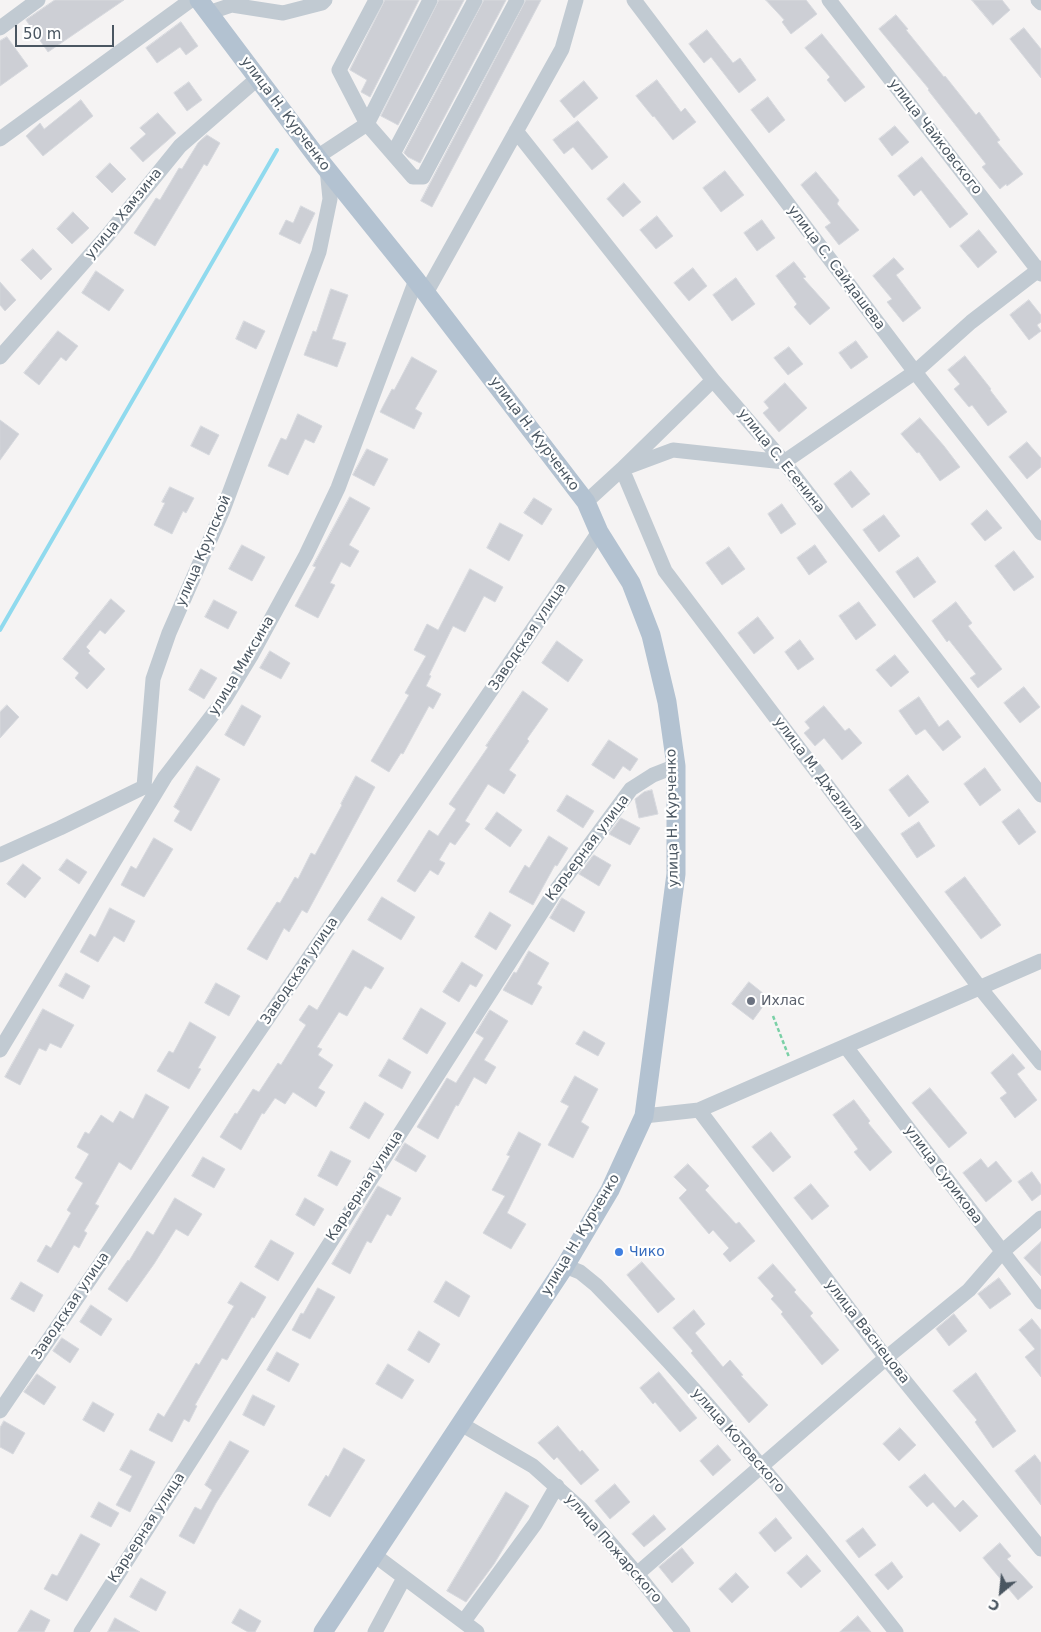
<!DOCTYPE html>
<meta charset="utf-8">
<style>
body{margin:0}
#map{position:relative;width:1041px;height:1632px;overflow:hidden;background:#f5f3f3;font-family:"DejaVu Sans",sans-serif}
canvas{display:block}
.north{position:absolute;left:976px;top:1567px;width:50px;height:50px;-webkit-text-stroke:4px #fff;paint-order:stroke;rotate:208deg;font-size:14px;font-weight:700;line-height:20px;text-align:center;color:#4a5661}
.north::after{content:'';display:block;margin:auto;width:18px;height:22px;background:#4a5661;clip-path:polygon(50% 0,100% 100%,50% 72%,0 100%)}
.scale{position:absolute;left:15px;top:25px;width:99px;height:22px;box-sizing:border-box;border:2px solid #4a5661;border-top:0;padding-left:6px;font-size:15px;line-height:18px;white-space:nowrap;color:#4a5661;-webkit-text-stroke:4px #fff;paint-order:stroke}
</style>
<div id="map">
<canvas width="1041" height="1632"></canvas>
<div class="north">С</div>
<div class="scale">50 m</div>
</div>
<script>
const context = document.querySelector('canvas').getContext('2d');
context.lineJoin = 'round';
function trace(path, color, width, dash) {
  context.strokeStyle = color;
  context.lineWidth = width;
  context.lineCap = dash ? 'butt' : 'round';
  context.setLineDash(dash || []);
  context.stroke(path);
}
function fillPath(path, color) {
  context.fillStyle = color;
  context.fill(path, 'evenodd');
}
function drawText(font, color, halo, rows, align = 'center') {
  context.font = font + ' "DejaVu Sans",sans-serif';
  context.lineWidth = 4.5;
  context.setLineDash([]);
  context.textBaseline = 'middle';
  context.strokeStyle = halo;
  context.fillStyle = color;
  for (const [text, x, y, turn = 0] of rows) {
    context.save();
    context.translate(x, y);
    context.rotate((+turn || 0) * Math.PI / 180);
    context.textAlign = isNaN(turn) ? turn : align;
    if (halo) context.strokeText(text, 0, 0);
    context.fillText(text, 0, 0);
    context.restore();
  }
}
const stream = new Path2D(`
 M0,630L277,150`);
const building = new Path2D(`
 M55,0H124L48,52L26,20Z
 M385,0H419L370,97L361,92L367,80L350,70Z
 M439,0H464L398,125L381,116Z
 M484,0H506L420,163L408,157L404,153Z
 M526,0H541L432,207L421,201Z
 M766,0H806L817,14L791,34L782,22L784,20Z
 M972,0H1002L1010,10L993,25Z
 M896,15L908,29L906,30L944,77L945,76L976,115L979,112L1000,140L997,142L1023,174L1007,186L1006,184L1000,189L982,167L986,164L928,90L929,89L879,29Z
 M181,22L198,46L186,55L180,47L157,63L146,48Z
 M1024,28L1041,49V78L1010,39Z
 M707,30L733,63L740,58L756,80L739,93L711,57L704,63L689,44Z
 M822,34L865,87L845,102L827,80L830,77L805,48Z
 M7,37L28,66L0,86V41Z
 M657,80L681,112L685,108L696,122L673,140L654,116L653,117L636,96Z
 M584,81L598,98L574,118L560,101Z
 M189,82L202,100L187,111L174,93Z
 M768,97L785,120L769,133L751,110Z
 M81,100L93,116L43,156L26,136L40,123L44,129Z
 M158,113L176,133L143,162L130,148L146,134L140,128Z
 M578,121L608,157L592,170L573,147L564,154L553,140Z
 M895,126L909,142L892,156L879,139Z
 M207,135L220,143L207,166L204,164L155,246L134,233L156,198L160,200L179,168L182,169L198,143Z
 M922,157L968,214L950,228L921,190L914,196L898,176Z
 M110,163L126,179L112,193L96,177Z
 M725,171L744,195L721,212L703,188Z
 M816,172L839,200L837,204L859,230L839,245L825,227L831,223L801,185Z
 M624,183L641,202L623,217L607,199Z
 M301,206L315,213L300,244L279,234L286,220L293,223Z
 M73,212L89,228L72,244L57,229Z
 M657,216L673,236L656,249L640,230Z
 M762,220L775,238L757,251L744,233Z
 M979,230L997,252L978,268L960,246Z
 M33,249L52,269L41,280L21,260Z
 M894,258L904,269L896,275L921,308L903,322L887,302L892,299L873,276Z
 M794,262L806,277L803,278L830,308L810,325L794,307L797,304L776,276Z
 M693,268L707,286L689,301L674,283Z
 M96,271L124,290L109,311L82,293Z
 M736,278L755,304L732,321L713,295Z
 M0,282L16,300L5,311L0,305Z
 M331,289L348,295L332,339L346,343L337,367L304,355L313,331L316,332Z
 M1029,300L1041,315V322L1037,325L1041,331L1029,340L1010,315Z
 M244,321L265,331L256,349L236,339Z
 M58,331L78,346L66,361L61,357L39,385L24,373Z
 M856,341L868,357L851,369L839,353Z
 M789,347L803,364L788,375L774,358Z
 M965,356L991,389L990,390L1007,412L988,426L972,405L969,407L954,389L960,384L948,370Z
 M412,357L437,371L415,409L422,413L414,429L380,412L392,389L394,390Z
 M785,383L807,408L779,432L763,413L769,408L764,402Z
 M298,414L322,426L314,443L305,439L288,475L268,466L281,438L286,440Z
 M920,418L944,446L960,467L940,481L919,452L917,453L901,434Z
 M0,420L19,434L0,460Z
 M201,426L219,435L209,455L191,446Z
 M1027,442L1041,458V467L1027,479L1009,457Z
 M367,449L388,459L374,486L353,475Z
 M851,471L870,494L852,508L834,484Z
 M170,487L194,498L186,513L183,511L172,534L154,525L165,503L162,502Z
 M350,497L370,508L349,545L359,551L350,567L341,562L330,583L335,585L318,618L295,606L316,567L313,566Z
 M534,498L552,509L542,525L524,513Z
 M782,504L796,524L781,534L768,514Z
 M987,510L1002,528L985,541L971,524Z
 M884,515L900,536L879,552L863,530Z
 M500,523L523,535L509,561L487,548Z
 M242,545L265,557L252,581L229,569Z
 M815,545L827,562L809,575L797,558Z
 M729,547L745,569L722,585L706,563Z
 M1014,551L1034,577L1014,591L995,566Z
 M918,557L936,582L914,598L896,572Z
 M470,569L503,587L495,602L484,596L465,632L453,626L429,675L431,676L426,686L441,694L433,709L429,706L403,754L401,753L389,772L371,761L409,695L405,693L426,656L414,650L427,624L438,630Z
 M111,599L125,611L105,634L100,630L86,647L90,651L88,653L105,669L87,689L75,678L79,673L63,659Z
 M214,600L237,612L228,629L205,617Z
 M859,602L876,625L856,640L839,616Z
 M956,602L972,623L968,626L1002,669L978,688L970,678L976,674L949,640L947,642L932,621Z
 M758,617L774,638L754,654L738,633Z
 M800,640L814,659L798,670L785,652Z
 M557,641L583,660L568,682L542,663Z
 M270,651L290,663L281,679L260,668Z
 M895,655L909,672L891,687L876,670Z
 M201,669L217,678L204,699L189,690Z
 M1024,687L1040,707L1020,723L1004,703Z
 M523,691L548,709L527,739L529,741L509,770L516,775L504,794L488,784L465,821L470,824L455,845L450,842L439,860L445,863L438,875L430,870L415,892L397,881L429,830L438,836L456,809L449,804L488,747L486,746Z
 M919,697L939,727L948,720L961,737L943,751L925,729L916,735L899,711Z
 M7,705L19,717L0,738V712Z
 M242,705L261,716L244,746L225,735Z
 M824,706L845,731L849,728L862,743L842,760L824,738L815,746L804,733L810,728L805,722Z
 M609,740L638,759L630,771L623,766L614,779L592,765Z
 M197,766L220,779L191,831L174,821L180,811L174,807Z
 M985,768L1001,790L980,806L964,784Z
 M908,775L929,802L909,817L889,790Z
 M356,776L375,787L307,913L302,910L289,932L284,928L267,960L247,949L277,902L280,903L295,877L298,879L311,853L315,855L342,805L341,804Z
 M652,790L658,814L639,818L635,799L644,792Z
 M567,795L594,811L583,828L557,811Z
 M1019,809L1036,832L1019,845L1002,822Z
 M497,812L522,830L510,847L485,829Z
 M621,818L640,828L630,845L609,834Z
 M919,822L935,846L917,858L901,834Z
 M549,836L568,848L557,866L555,865L533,905L509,892L525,865L529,868Z
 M154,838L173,849L144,897L121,885L131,866L136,869Z
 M594,855L611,865L599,886L579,874Z
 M67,859L87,872L79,884L59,870Z
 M23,864L41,878L25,898L7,884Z
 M965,877L1001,925L981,939L945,892Z
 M382,897L415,917L401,940L368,920Z
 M562,898L585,912L574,932L550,918Z
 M110,908L135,921L124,942L114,936L98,962L80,952L90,934L95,937Z
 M490,912L511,925L496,950L475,937Z
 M353,950L384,968L371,989L365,986L347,1016L339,1012L317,1047L322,1049L318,1055L333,1065L318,1088L325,1092L316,1107L293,1092L285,1104L275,1098L264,1114L262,1113L241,1150L220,1137L235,1113L237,1114L253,1089L259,1092L278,1063L281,1065L306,1025L299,1020L309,1005L317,1010Z
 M529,951L549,963L537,984L542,987L532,1005L503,990L514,972L516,973Z
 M462,962L483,975L476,987L470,984L459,1002L443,992Z
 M66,973L90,986L83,999L59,986Z
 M749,982L769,998L753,1020L732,1004Z
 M216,983L240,996L229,1016L205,1003Z
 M421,1008L446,1023L427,1054L403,1039Z
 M43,1009L74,1025L61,1048L50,1043L46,1051L39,1048L20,1085L5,1077Z
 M490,1010L508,1021L484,1060L496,1067L486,1084L474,1077L458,1106L456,1105L438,1139L417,1127L447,1078L456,1083L484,1038L476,1033Z
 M190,1022L216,1037L198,1068L201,1069L189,1089L157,1071L169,1051L173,1053Z
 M584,1031L605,1043L598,1056L576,1044Z
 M1013,1054L1025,1068L1017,1074L1037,1100L1015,1118L1000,1098L1007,1093L991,1073Z
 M389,1059L411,1072L402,1089L379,1076Z
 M575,1076L598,1089L581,1122L589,1127L573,1158L548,1145L569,1106L561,1102Z
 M930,1088L967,1133L949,1148L912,1103Z
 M146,1094L169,1107L131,1170L119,1162L95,1204L99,1206L84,1231L87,1233L79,1248L74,1245L58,1273L37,1261L46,1245L51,1248L71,1213L67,1210L83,1183L75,1178L89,1154L77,1147L85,1132L89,1134L101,1115L113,1123L120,1111L133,1119Z
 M854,1100L870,1121L868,1123L892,1152L870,1171L854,1152L858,1149L833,1115Z
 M365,1102L384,1114L369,1139L350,1128Z
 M519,1132L541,1144L507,1213L526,1224L511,1249L483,1233L505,1196L492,1190L510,1156L507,1155Z
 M771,1132L791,1157L773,1172L752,1147Z
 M405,1143L426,1156L416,1172L395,1160Z
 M331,1151L351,1161L337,1186L318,1176Z
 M203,1157L225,1169L214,1188L192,1176Z
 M981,1159L988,1168L996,1161L1012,1181L986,1202L963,1173Z
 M688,1164L709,1186L705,1190L736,1224L739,1222L755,1241L730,1262L723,1254L729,1248L713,1230L709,1234L679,1198L687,1190L674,1177Z
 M1032,1172L1041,1185V1194L1032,1201L1018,1182Z
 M811,1184L829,1206L812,1220L794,1198Z
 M378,1186L401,1198L391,1216L387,1214L371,1243L367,1241L350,1274L332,1264Z
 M175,1198L202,1214L188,1236L176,1229L154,1264L127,1302L108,1289L128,1260L129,1261L147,1231L153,1235Z
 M305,1198L324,1209L314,1226L296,1215Z
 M271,1240L294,1253L278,1281L255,1267Z
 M1041,1242V1276L1024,1258Z
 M642,1262L675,1299L658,1313L627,1275Z
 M773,1264L796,1290L794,1292L813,1313L810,1316L839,1350L822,1365L781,1314L783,1312L771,1299L774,1296L758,1278Z
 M999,1278L1011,1294L990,1309L978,1294Z
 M446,1281L470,1296L459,1317L434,1302Z
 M21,1282L43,1295L34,1312L11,1299Z
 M241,1282L266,1297L254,1318L252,1317L227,1360L222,1358L195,1405L197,1406L189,1422L184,1419L172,1442L149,1430L158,1413L164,1417L196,1363L199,1365L234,1306L228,1303Z
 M318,1288L335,1297L310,1339L292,1330L301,1313L303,1314Z
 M91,1305L112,1319L101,1336L80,1322Z
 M694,1310L705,1324L695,1333L723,1367L730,1360L743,1375L741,1376L768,1405L749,1423L691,1353L693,1351L673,1328Z
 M954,1314L967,1331L949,1346L936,1329Z
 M1032,1319L1041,1330V1377L1025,1357L1035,1349L1019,1330Z
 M419,1331L440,1344L429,1363L408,1350Z
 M62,1338L79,1349L70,1363L53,1351Z
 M277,1352L299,1364L289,1382L267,1370Z
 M388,1364L414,1380L402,1399L376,1384Z
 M659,1372L697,1418L680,1432L655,1402L653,1404L640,1388Z
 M976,1373L1016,1431L993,1448L975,1422L977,1420L953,1391Z
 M37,1374L56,1387L44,1405L24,1392Z
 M253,1395L275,1406L264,1426L243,1415Z
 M93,1402L114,1414L104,1432L83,1420Z
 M4,1421L25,1433L13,1454L0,1447V1428Z
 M558,1426L580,1452L582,1450L599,1470L581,1485L557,1457L554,1460L538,1443Z
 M900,1428L916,1445L899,1461L883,1444Z
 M230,1441L249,1451L216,1503L194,1544L179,1536L195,1507L201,1510L212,1490L205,1485Z
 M718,1445L731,1460L713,1476L700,1461Z
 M344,1448L365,1460L330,1517L308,1505L326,1475L328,1477Z
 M131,1450L155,1462L130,1512L116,1505L132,1476L120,1470Z
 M1035,1455L1041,1463V1505L1015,1471Z
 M925,1474L955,1508L963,1500L978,1516L960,1532L933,1502L927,1507L909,1487Z
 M615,1484L630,1502L610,1519L595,1501Z
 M506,1492L529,1506L494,1564L466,1602L447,1591Z
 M99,1502L119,1513L111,1527L91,1517Z
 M654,1515L666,1529L644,1547L632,1534Z
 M776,1518L792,1538L775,1552L759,1533Z
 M863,1528L876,1545L859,1558L846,1541Z
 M81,1534L100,1544L67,1601L44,1589L52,1574L57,1576Z
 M1000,1543L1011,1556L1007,1559L1033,1587L1018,1600L983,1558Z
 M682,1548L694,1563L672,1583L659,1567Z
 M807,1555L821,1571L801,1588L787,1573Z
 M892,1562L903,1577L888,1590L875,1575Z
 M736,1573L749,1587L732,1603L719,1589Z
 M141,1578L166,1592L156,1611L130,1597Z
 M240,1609L261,1621L255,1632H248L232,1623Z
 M31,1610L50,1620L44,1632H18Z
 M858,1616L871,1632H840Z
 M115,1618L140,1632H108Z`);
const path = new Path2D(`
 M773,1016L789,1057`);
const minor = new Path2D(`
 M376,0L339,70L367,124L413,177H423L517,0
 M634,0L915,372L1041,533
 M829,0L1041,274
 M1038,0L1041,3
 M208,13L232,5L283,13L322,3L325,0
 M0,28L38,0
 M516,131L713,380L784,462L1041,795
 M0,139L191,0
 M393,154L475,0
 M317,157L367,124L430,0
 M426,293L562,49L576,0
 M0,357L107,236L180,146L257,79
 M713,380L622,469L665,571L980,988L1041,1063
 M586,502L622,469L673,450L784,462L915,372L971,322L1041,268
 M0,855L60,828L144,787L153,679L169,633L223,510L319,252L330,199L327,169
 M846,1047L1041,1302
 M0,1050L165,777L224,700L252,654L306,555L338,488L416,280
 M699,1110L886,1358L1041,1549
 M644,1116L699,1110L1041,961
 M565,1266L580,1272L596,1285C703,1394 802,1511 896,1632
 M0,1411L599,532
 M461,1424L533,1466L580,1508L637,1574L683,1632
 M373,1554L477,1632
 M637,1574L886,1358L969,1290L1002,1252L1041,1218
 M464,1621L535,1524L557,1486
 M81,1632L554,893L631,789L653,775L676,766
 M375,1632L404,1578`);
const major = new Path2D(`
 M199,0L317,157L416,280L586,502L599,532L631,583L651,635L667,702L676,766V874L644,1116L610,1190L565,1266L323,1632`);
const markers = [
 [751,1001,5,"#6b7280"],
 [619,1252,5,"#3f7fe0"]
];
const streetNames = [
 ["улица Н. Курченко",285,114,53],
 ["улица Чайковского",935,137,52],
 ["улица Хамзина",124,214,-51],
 ["улица С. Сайдашева",836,268,53],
 ["улица Н. Курченко",534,434,53],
 ["улица С. Есенина",781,461,51],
 ["улица Крупской",204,551,-67],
 ["Заводская улица",528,637,-56],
 ["улица Миксина",242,666,-59],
 ["улица М. Джалиля",818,774,53],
 ["улица Н. Курченко",673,818,-91],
 ["Карьерная улица",588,848,-53],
 ["Заводская улица",300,971,-56],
 ["улица Сурикова",943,1175,53],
 ["Карьерная улица",365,1186,-57],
 ["улица Н. Курченко",581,1235,-59],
 ["Заводская улица",71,1306,-56],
 ["улица Васнецова",867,1332,52],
 ["улица Котовского",738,1441,49],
 ["Карьерная улица",147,1528,-57],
 ["улица Пожарского",613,1549,49]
];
const worshipNames = [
 ["Ихлас",761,1001]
];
const shopNames = [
 ["Чико",629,1252]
];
trace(stream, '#90daee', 4);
fillPath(building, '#cdcfd5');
trace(building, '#d7d9de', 1);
trace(path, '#7ad0a6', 2.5, [4, 2.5]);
trace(minor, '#c1cad2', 15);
trace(major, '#b3c2d1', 19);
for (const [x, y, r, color] of markers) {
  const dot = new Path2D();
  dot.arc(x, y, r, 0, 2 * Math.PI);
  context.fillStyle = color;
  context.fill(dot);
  trace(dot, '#fff', 2);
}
drawText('14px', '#4a5661', '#fff', streetNames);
drawText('14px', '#5b616d', '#fff', worshipNames, 'left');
drawText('14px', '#366cbe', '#fff', shopNames, 'left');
</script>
